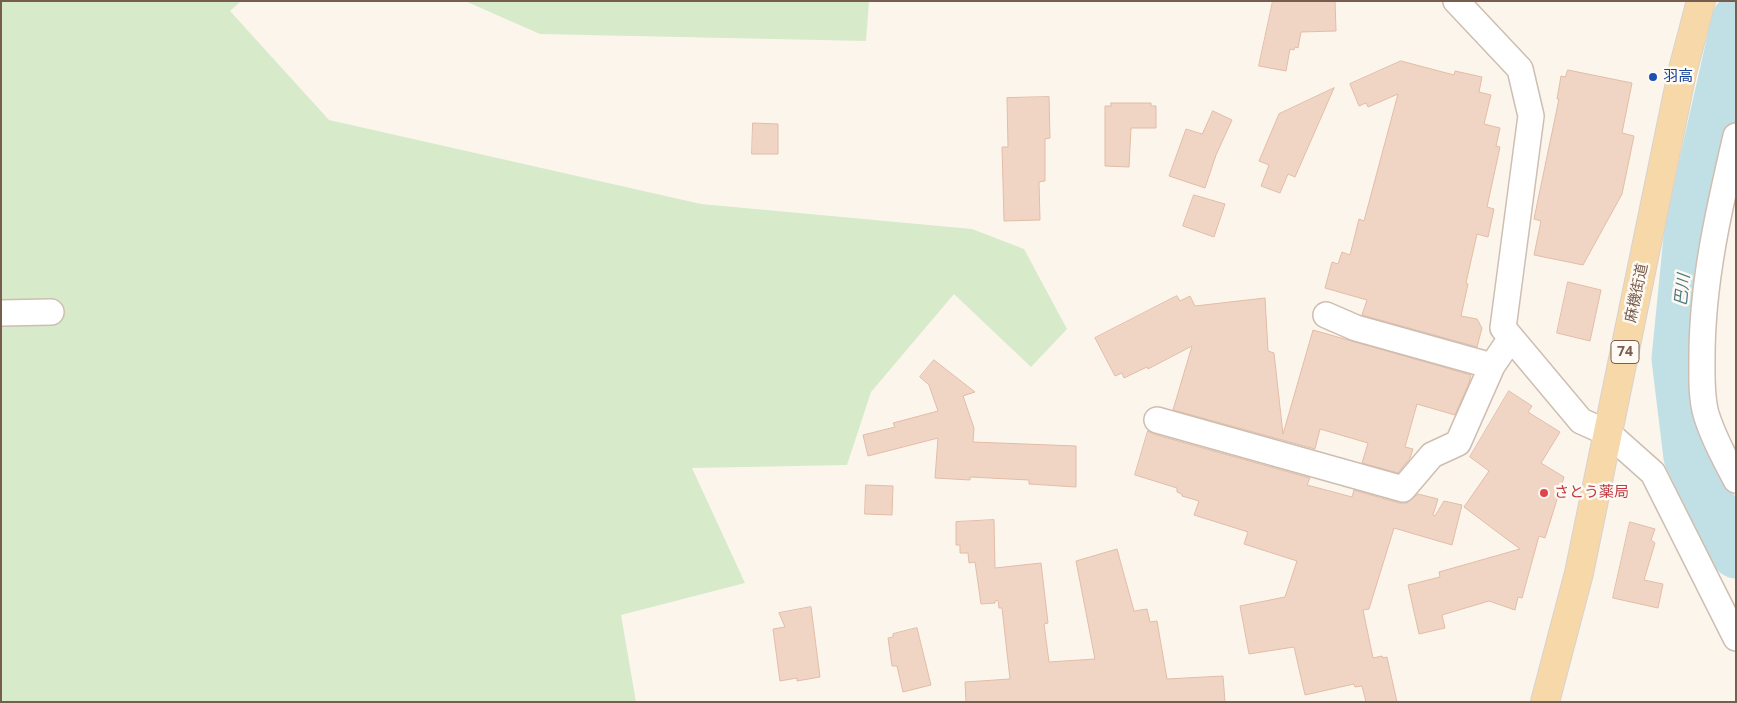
<!DOCTYPE html>
<meta charset="utf-8">
<style>
body{margin:0}
#map{position:relative;width:1737px;height:703px;overflow:hidden;background:#fcf5ec;font-family:"Open Sans",sans-serif}
canvas{display:block}
.frame{position:absolute;inset:0;border:2px solid #775d4f;pointer-events:none}
</style>
<div id="map">
<canvas width="1737" height="703"></canvas>
<div class="frame"></div>
</div>
<script>
const context = document.querySelector('canvas').getContext('2d');
context.lineJoin = 'round';
function fillPath(path, color) {
  context.fillStyle = color;
  context.fill(path, 'evenodd');
}
function trace(path, color, width, dash) {
  context.strokeStyle = color;
  context.lineWidth = width;
  context.lineCap = dash ? 'butt' : 'round';
  context.setLineDash(dash || []);
  context.stroke(path);
}
function drawText(font, color, halo, rows, align = 'center') {
  context.font = font + ' "Open Sans","Noto Sans JP",sans-serif';
  context.lineWidth = 5;
  context.setLineDash([]);
  context.textBaseline = 'middle';
  context.strokeStyle = halo;
  context.fillStyle = color;
  for (const [text, x, y, turn = 0] of rows) {
    context.save();
    context.translate(x, y);
    context.rotate((+turn || 0) * Math.PI / 180);
    context.textAlign = isNaN(turn) ? turn : align;
    if (halo) context.strokeText(text, 0, 0);
    context.fillText(text, 0, 0);
    context.restore();
  }
}
const green = new Path2D(`
 M1,1H241L230,11L329,120L701,204L972,229L1024,249L1067,329L1031,367L954,294L871,392L847,465L692,468L745,583L621,615L636,702H1Z
 M465,1H869L866,41L540,34Z`);
const river = new Path2D(`
 M1736,20L1689,228L1676,359L1688,457L1736,554`);
const building = new Path2D(`
 M1273,1H1335L1336,31L1301,32L1298,48L1295,47L1294,50L1290,49L1286,71L1259,66Z
 M1401,61L1454,75L1455,71L1482,77L1479,92L1491,95L1484,124L1500,128L1496,146L1500,147L1487,207L1494,209L1488,237L1477,234L1466,283L1468,284L1461,316L1477,319L1482,328L1477,347L1362,315L1367,300L1325,288L1332,262L1338,264L1342,252L1350,255L1359,219L1364,221L1398,94L1368,107L1366,103L1359,106L1350,84Z
 M1568,70L1632,83L1622,133L1634,136L1622,194L1583,265L1534,255L1541,221L1534,219L1559,99H1557L1561,76L1565,77Z
 M1334,88L1295,177L1288,174L1280,193L1261,186L1269,165L1259,161L1279,114Z
 M1049,97L1050,138L1045,139V181L1039,182L1040,220L1004,221L1002,147H1008L1007,98Z
 M1111,103H1151V106H1156V128H1131L1129,167L1105,166V106H1111Z
 M1213,111L1232,120L1216,155L1205,188L1169,176L1186,129L1202,134Z
 M753,123L778,124V154H752Z
 M1194,195L1225,204L1214,237L1183,226Z
 M1568,282L1601,290L1590,341L1557,333Z
 M1177,296L1180,301L1190,296L1195,306L1265,298L1268,351L1274,353L1283,434L1313,330L1471,375L1469,383L1455,415L1417,404L1405,447L1413,449L1410,458L1398,473L1362,463L1368,443L1320,429L1315,449L1173,410L1192,346L1148,369L1147,367L1124,378L1122,373L1115,376L1095,338Z
 M934,360L975,392L963,396L974,428L973,442L1076,446V487L1029,484V480L970,477V480L935,478L938,438L868,456L863,435L895,427L893,423L938,411L929,385L920,377Z
 M1509,391L1532,406L1528,412L1560,432L1541,463L1564,477L1545,538L1539,536L1522,598L1518,597L1515,610L1489,601L1442,615L1445,628L1419,634L1408,585L1440,577L1439,572L1520,549L1464,507L1489,471L1470,457Z
 M1148,431L1153,434L1310,478L1307,485L1352,497L1354,490L1399,503H1407L1418,494L1438,499L1433,515L1435,516L1444,501L1462,505L1452,545L1394,528L1369,609L1363,610L1373,658L1382,656L1383,658L1387,657L1397,702H1366L1362,686L1355,687L1354,684L1305,695L1294,647L1249,654L1240,606L1285,597L1297,561L1244,544L1248,532L1194,515L1199,501L1182,496V494L1177,492V488L1135,475Z
 M866,485L893,486L892,515L865,514Z
 M994,520L995,568L1041,563L1048,623L1044,624L1049,662L1095,659L1076,561L1117,549L1134,611L1147,609L1150,622L1157,621L1167,679L1223,676L1225,702H966L965,682L1010,679L1002,608H999L998,600L995,601V603L981,604L975,562L969,563L968,553H960V545H956V522Z
 M1630,522L1655,529L1651,540L1655,543L1644,580L1663,584L1658,608L1613,598Z
 M811,607L820,677L797,681V678L780,681L773,629L785,627L779,613Z
 M917,628L931,685L903,692L897,666H892L888,638L893,637V634Z`);
const street = new Path2D(`
 M1456,1L1520,69L1531,116L1503,328L1581,421L1608,433L1653,473L1736,638
 M1736,136C1719,209 1702,282 1702,357C1702,376 1701,396 1706,414C1713,437 1725,459 1736,480
 M1,313L51,312
 M1326,315L1356,328L1492,366
 M1157,420L1403,489L1432,455L1458,443L1492,366L1511,338`);
const primary = new Path2D(`
 M1545,702L1579,573L1682,73L1701,1`);
const markers = [
 [1653,77,5,"#1a4fb4"],
 [1544,493,5,"#e0444e"]
];
const shields = [
 [1625,352,28]
];
const shieldNames = [
 ["74",1625,352]
];
const transitNames = [
 ["羽高",1663,77]
];
const streetNames = [
 ["麻機街道",1637,293,-78]
];
const healthNames = [
 ["さとう薬局",1554,493]
];
const waterNames = [
 ["巴川",1683,290,-84]
];
fillPath(green, '#d7eaca');
trace(river, '#c1e0e5', 49);
fillPath(building, '#f0d5c5');
trace(building, '#e2bca6', 1);
trace(street, '#cebeb1', 28);
trace(primary, '#d9d2ce', 30);
trace(street, '#fff', 25);
trace(primary, '#f6d8a9', 28);
for (const [x, y, r, color] of markers) {
  const dot = new Path2D();
  dot.arc(x, y, r, 0, 2 * Math.PI);
  context.fillStyle = color;
  context.fill(dot);
  trace(dot, '#fef9f3', 2);
}
for (const [x, y, w] of shields) {
  const box = new Path2D();
  box.roundRect(x - w / 2, y - 11.5, w, 23, 4);
  context.fillStyle = '#fef9f3';
  context.fill(box);
  trace(box, '#775d4f', 1);
}
drawText('bold 14px', '#775d4f', null, shieldNames);
drawText('15px', '#164399', '#fef9f3', transitNames, 'left');
drawText('15px', '#775d4f', '#fef9f3', streetNames);
drawText('15px', '#be3a42', '#fef9f3', healthNames, 'left');
drawText('italic 16px', '#477881', '#fef9f3', waterNames);
</script>
